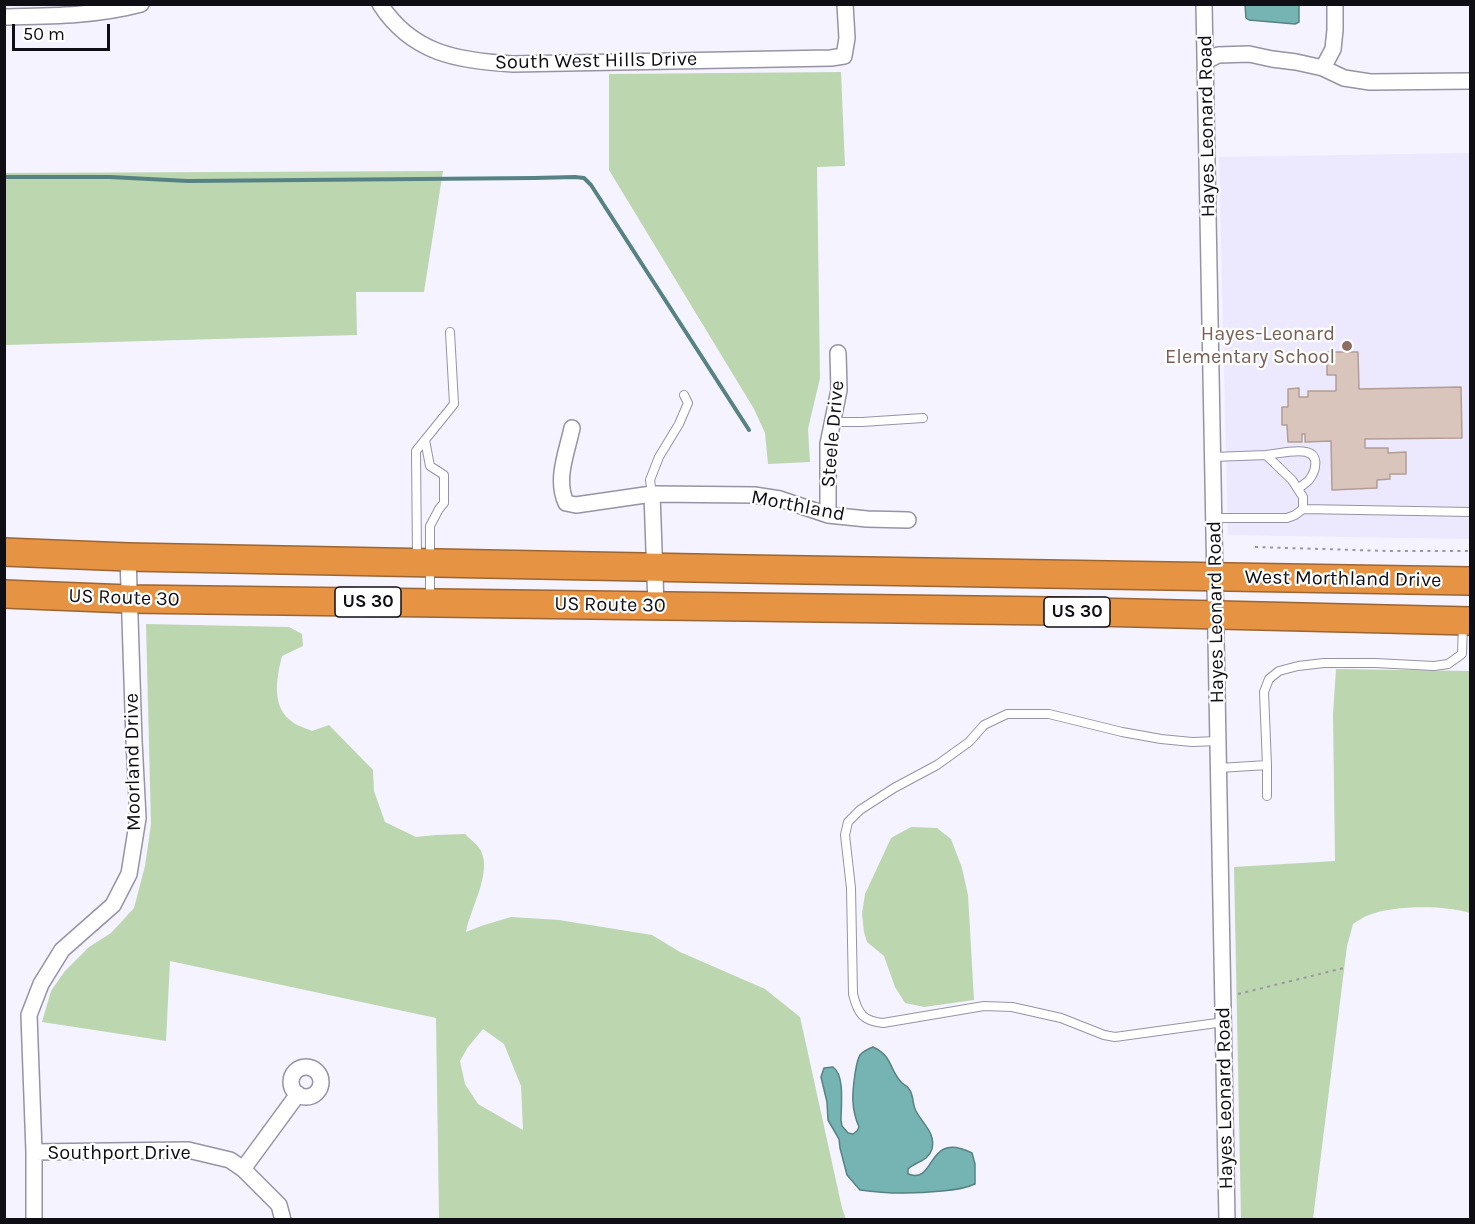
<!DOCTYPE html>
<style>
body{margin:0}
#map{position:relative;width:1475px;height:1224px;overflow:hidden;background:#f5f3ff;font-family:Karla,sans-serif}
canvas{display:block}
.frame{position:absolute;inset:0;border:6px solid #0f0e14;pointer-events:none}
.scale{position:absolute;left:12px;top:24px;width:98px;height:27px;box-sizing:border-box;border:3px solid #0f0e14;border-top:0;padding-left:8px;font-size:18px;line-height:21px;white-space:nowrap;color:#0f0e14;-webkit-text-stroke:4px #fff;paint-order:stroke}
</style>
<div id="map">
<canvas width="1475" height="1224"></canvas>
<div class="frame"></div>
<div class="scale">50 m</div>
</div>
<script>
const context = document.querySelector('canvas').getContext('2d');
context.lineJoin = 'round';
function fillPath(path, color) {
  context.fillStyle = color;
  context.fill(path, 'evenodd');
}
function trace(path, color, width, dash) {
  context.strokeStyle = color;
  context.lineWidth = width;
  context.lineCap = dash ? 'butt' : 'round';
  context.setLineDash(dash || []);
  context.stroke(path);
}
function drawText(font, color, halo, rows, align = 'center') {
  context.font = font + ' Karla,sans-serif';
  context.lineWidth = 4.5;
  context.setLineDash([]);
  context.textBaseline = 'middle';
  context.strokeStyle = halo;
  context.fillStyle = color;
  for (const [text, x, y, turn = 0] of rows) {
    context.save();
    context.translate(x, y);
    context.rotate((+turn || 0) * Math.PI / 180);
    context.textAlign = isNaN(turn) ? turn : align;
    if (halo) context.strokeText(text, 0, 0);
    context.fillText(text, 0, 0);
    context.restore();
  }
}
const built = new Path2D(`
 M1470,153V539L1228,535L1219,157Z`);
const green = new Path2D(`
 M841,72L845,166L817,167L820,378L808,429L810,462L768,464L765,433L754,409L609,170V74Z
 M443,171L424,292H356L357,335L5,345V173Z
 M146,624L289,627L302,634L303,646L282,656C277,676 271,705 290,720C295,725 305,728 312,731L329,725L373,770L374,791L385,822L416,837L436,835L465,834C470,839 478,845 481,851C492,873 470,909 466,932L484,925L511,917L559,920L652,935L680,952L765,989L800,1017L842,1208L846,1219H439L436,1018L170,961L166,1041L42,1022L51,991L65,971L89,947L111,933L134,908L145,866L151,824ZM483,1029L504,1044L521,1086L523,1130L478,1104L465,1084L460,1061L468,1047Z
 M1336,669L1470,671V913C1445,905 1393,905 1369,915C1363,917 1358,921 1353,924L1347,946L1313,1219H1241L1234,867L1335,861L1333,714Z
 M911,827L937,828L951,839L962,868L968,895L974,1000L924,1007L905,1003L895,987L884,956L867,942L864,932L862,914L865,894L891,838Z`);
const water = new Path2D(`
 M1245,5H1299V22L1295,24L1249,20L1246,18Z
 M873,1047C893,1056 889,1070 902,1083C903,1084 908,1087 909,1089C914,1095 912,1104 916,1111C922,1123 936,1133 932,1149C928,1162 916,1161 908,1169V1174C937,1185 925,1130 972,1153L975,1164V1184C964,1189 954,1190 942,1191C914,1194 887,1194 860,1190L847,1175L840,1148L839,1139L828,1120L827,1102L821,1077L824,1068L833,1067C845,1075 841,1106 841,1120L842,1126L848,1133L853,1134L857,1131L859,1127C851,1108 852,1094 855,1074C856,1068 857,1060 860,1055C863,1051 868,1049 873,1047Z`);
const stream = new Path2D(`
 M4,177H110L188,181L534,178L575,177L584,178L591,185L749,430`);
const building = new Path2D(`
 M1327,352H1358L1359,389L1461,387L1462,438L1365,439V448H1388V453L1406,452V474H1390V479L1377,480V488L1332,490L1331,441L1305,442V434H1302V442H1288L1287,425H1282V407H1288V389L1299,388V397H1308V391H1336V375H1327Z`);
const path = new Path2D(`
 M1255,547L1388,551H1470
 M1238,994L1344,968`);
const lane = new Path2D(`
 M832,422H862L923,418
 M425,440L430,466L444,475V503L439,509L430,526V599
 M1266,455C1277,454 1296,449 1306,452C1320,455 1316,471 1309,480C1306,483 1301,486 1298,489
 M1213,457L1266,455L1292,480L1303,497V509L1295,515L1287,518H1214
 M652,494L650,480L659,457L679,424L688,403L684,395
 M1303,509L1470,512
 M417,558L416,451L454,404L450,332
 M1218,741L1192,742L1161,739L1122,732L1049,714H1007L984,725L969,742L937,765L894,788L860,810L848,822L845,835L851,888L853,994C858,1014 863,1021 883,1023L984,1006L1012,1007L1061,1018L1104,1035L1115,1037L1224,1022
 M1267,765V796
 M1219,768L1267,765L1264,692L1269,679L1279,671L1298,666L1324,663H1375L1434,666L1448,664L1462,654L1463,624`);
const street = new Path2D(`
 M380,4C412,54 459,61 513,64L831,58L844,56L847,38L845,4
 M1204,4L1227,1220
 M4,17C50,16 96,16 141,4
 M1206,61L1218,55L1249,54L1272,59L1296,62L1323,68L1344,78L1370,82L1470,81
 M1323,68L1333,49L1335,30V4
 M572,428C567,452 555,479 566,503L576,505L652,494L754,495L780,499L828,515L867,519L908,520
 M652,494L656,606
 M828,515V444L839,390L838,353
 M291 1082a15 15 0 1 1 30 0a15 15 0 1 1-30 0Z
 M34,1152L188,1150L230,1160L243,1169L279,1205L283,1220
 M243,1169L298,1094
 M34,1220V1152L29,1015L41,984L62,950L113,905L129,874L138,818L134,741L128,557`);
const highway = new Path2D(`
 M4,552L128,557L746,569L1470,581
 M4,594L129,599L1052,611L1470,621`);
const markers = [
 [1347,346,6,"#8d6e63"]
];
const shields = [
 [368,602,66],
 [1077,612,66]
];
const shieldNames = [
 ["US 30",368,602],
 ["US 30",1077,612]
];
const streetNames = [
 ["South West Hills Drive",596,61,-1],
 ["Hayes Leonard Road",1207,126,-91],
 ["Steele Drive",833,434,-85],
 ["Morthland",798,506,11],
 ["West Morthland Drive",1343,579,1],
 ["US Route 30",124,598,2],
 ["US Route 30",610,605,1],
 ["Hayes Leonard Road",1216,612,-91],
 ["Moorland Drive",133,762,-91],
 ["Hayes Leonard Road",1225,1098,-91],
 ["Southport Drive",119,1153]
];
const educationNames = [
 ["Hayes-Leonard",1335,334],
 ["Elementary School",1335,357]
];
fillPath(built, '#ece8fe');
fillPath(green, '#bcd6b0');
fillPath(water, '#76b4b4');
trace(water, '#578284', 1.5);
trace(stream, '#578284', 4);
fillPath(building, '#dac5bc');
trace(building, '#b19d94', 1.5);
trace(lane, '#9693a5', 10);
trace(street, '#9693a5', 18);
trace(highway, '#9b6533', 30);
trace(path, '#9a99a2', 2, [3, 4.5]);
trace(lane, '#fff', 8);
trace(street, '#fff', 15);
trace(highway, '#e69444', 27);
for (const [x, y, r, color] of markers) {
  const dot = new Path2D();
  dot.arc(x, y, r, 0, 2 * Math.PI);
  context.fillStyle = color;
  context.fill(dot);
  trace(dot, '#fff', 2);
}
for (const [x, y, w] of shields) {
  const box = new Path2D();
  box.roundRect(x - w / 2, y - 15, w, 30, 4.5);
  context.fillStyle = '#fff';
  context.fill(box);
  trace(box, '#0f0e14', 1.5);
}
drawText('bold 18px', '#0f0e14', null, shieldNames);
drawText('20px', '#0f0e14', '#fff', streetNames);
drawText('20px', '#785e54', '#fff', educationNames, 'right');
</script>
